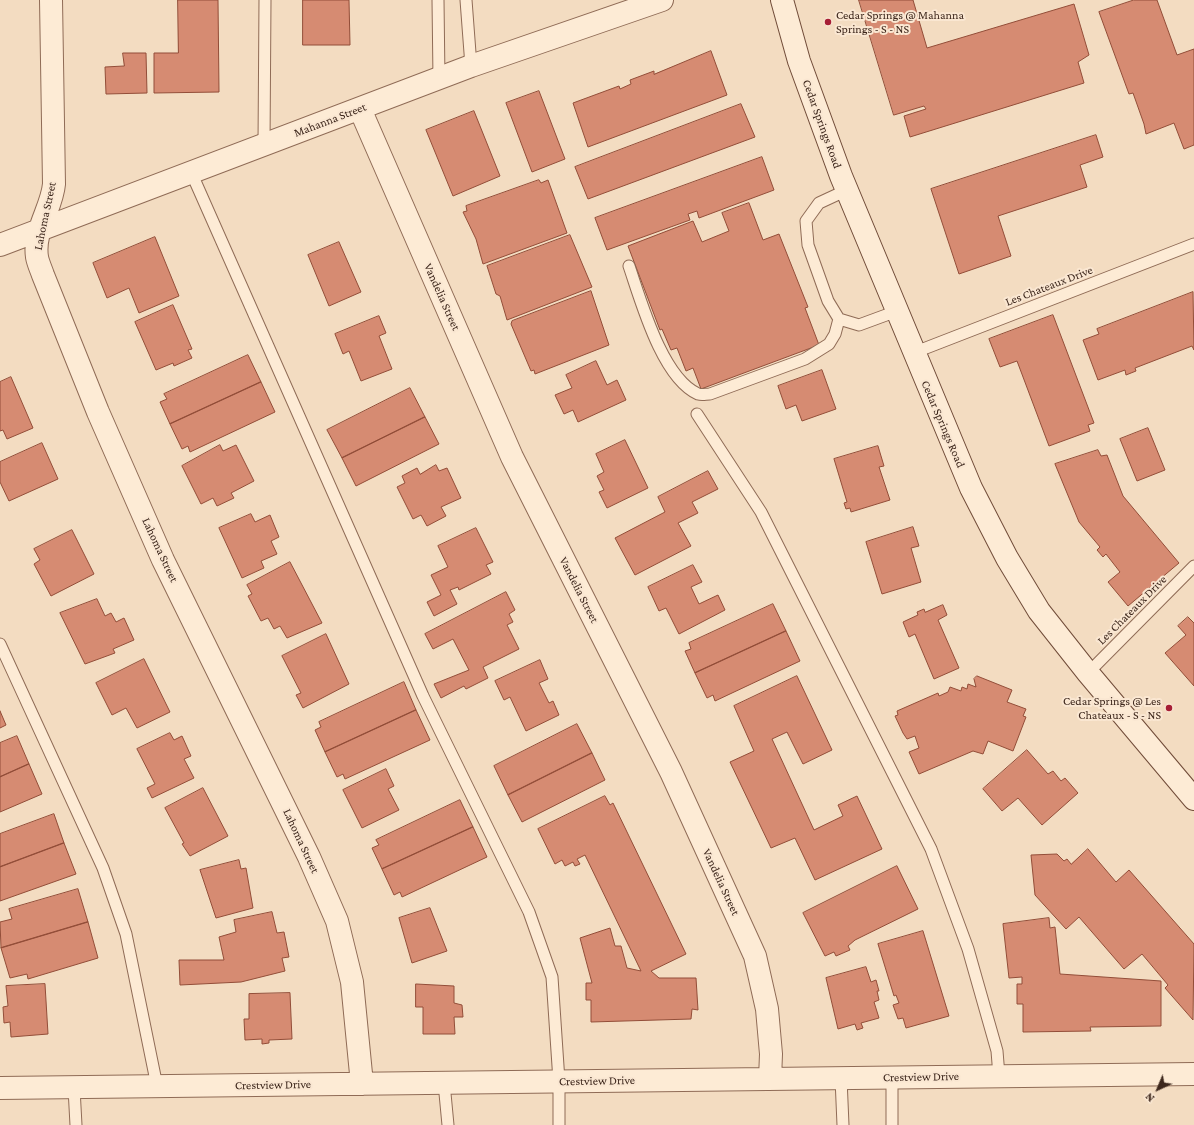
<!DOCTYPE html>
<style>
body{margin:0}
#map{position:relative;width:1194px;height:1125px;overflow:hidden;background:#f3dcc1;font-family:"Crimson Pro",serif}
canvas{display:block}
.north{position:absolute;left:1138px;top:1069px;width:40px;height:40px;-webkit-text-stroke:3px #fae7d2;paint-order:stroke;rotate:224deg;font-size:11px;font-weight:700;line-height:16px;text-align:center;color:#3d271c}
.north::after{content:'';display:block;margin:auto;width:14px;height:18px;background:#3d271c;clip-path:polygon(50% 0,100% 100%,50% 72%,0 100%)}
</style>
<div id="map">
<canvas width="1194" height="1125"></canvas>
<div class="north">N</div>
</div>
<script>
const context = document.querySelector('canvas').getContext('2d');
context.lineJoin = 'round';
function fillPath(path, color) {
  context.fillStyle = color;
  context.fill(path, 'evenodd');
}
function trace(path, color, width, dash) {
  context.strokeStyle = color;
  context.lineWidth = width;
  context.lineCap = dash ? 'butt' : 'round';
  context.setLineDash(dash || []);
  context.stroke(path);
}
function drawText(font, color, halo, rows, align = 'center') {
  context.font = font + ' "Crimson Pro",serif';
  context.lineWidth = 4;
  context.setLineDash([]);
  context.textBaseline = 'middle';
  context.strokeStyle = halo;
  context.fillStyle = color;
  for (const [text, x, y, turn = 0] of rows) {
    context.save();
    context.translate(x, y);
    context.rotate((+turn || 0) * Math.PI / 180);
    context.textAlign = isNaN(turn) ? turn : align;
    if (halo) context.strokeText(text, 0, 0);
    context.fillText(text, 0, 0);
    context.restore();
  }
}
const building = new Path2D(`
 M178,0H218L219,92L154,93V53H178Z
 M303,0H349L350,45H303Z
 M859,0H913L927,48L1074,4L1089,55L1078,62L1084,83L910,137L904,116L926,109L924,106L894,115Z
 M1134,0H1157L1177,55L1194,49V145L1184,149L1174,123L1146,134L1144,124L1133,93L1129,94L1099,12Z
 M711,51L727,95L588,147L573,103L619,86L620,89L631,84L630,80L654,71V74Z
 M123,53H146L147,93L106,94L105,67L124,66Z
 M539,91L565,159L532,172L506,103Z
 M741,104L755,137L588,199L575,167Z
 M474,111L500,176L453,196L426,130Z
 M1096,135L1103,157L1080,165L1087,187L998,216L1011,256L959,274L931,189Z
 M762,157L774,190L699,218L697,211L688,214L690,220L607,250L595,218Z
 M539,180L541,183L548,180L567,233L483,264L476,239L463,212L467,211L466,206Z
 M749,203L763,240L779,234L808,307L805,308L819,345L701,389L693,368L686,371L677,348L671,350L662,329L660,330L628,246L693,221L702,242L729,231L722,213Z
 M570,235L592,287L507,320L500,296L496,294L487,266Z
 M155,237L179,296L139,313L129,288L107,298L93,263Z
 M339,242L361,292L329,306L308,255Z
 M591,291L609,345L535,374L534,370L531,371L511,324L512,321Z
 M1193,292L1194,350L1192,346L1135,368L1136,371L1126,375L1125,370L1098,380L1083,340L1099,334L1097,329Z
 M173,305L192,349L188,350L192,358L174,366L173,363L156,370L135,322Z
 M1053,315L1094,423L1088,425L1090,431L1049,446L1017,361L1000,367L989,339Z
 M379,316L386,333L379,336L392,369L361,381L349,351L343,354L335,334Z
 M248,355L261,382L170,424L160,402L167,399L164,394Z
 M596,361L607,385L617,380L626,400L578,422L573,410L564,414L555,395L572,388L566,375Z
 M822,370L836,409L802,421L796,405L786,409L778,386Z
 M11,377L33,428L7,439L3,430L0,431V382Z
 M261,382L275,412L190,452L188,446L182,449L170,424Z
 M410,388L425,417L342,458L327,430Z
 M425,417L439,444L356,486L342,458Z
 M1148,428L1165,470L1137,481L1120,439Z
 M625,440L648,488L607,508L599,492L604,490L597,476L604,472L596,454Z
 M42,443L58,479L9,501L0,482V462Z
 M220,445L223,451L236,445L254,481L231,493L234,498L217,506L213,498L201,504L182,466Z
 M878,446L884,466L879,467L890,500L851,512L850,508L846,509L844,503L847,502L834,459Z
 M1098,450L1101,456L1107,455L1123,496L1179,563L1128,606L1108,582L1120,572L1106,554L1103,557L1097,550L1100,547L1079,522L1055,464Z
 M436,465L439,471L447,468L461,498L441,507L446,516L427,526L421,515L413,519L397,487L405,483L402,476L417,468L420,474Z
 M708,471L718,489L692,502L698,513L678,523L691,546L635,575L615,538L665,512L658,497Z
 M251,514L255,522L270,515L279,537L271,541L277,554L261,561L264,568L242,578L219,528Z
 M913,527L919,546L911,548L921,582L882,594L866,542Z
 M476,528L493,562L486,565L491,574L459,590L458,587L450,590L457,604L434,616L427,602L441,595L431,575L448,567L438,546Z
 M72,530L94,574L51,596L34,564L40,560L34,549Z
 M290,562L322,623L287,638L280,626L274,629L268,618L261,621L248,596L252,594L247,585Z
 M693,565L702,582L691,587L699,604L718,595L725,610L679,634L666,608L659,611L648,587Z
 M506,592L515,610L509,614L513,622L507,625L519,649L483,667L488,678L466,689L464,686L441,698L434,684L469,670L453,639L433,649L425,634Z
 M97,599L105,616L111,613L116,622L124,618L134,640L113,649L115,653L85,664L60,613Z
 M773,604L786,631L695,673L685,651L691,649L689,643Z
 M943,605L947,615L938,620L959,668L934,679L915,634L909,637L903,622L918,615L917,612L924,609L925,612Z
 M1188,617L1194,623V686L1165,653L1186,635L1178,626Z
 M786,631L800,661L715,701L713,695L707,698L695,673Z
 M326,634L349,684L303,708L296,695L301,693L282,656Z
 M144,659L170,712L137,728L126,708L112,715L96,683Z
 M540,660L548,679L539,683L549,703L553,701L559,715L526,731L510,697L504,700L495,681Z
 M797,676L832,750L803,764L787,732L772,739L814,830L843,816L838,805L857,796L882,849L815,880L795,838L771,848L730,762L754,751L734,706Z
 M977,676L1012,690L1007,702L1026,709L1023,716L1026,717L1013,751L988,741L983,754L973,751L919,774L909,752L919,748L915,736L907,739L903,733L895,716L898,715L897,711L938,693L939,696L948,692L950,687L961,691L962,687L967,689L968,684L976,687L974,679Z
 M404,682L416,710L325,752L315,730L321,727L319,722Z
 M416,710L430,740L345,779L343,774L337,777L325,752Z
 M0,711L6,725L0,728Z
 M577,724L592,753L508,795L494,766Z
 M170,733L174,740L182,736L191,756L184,759L194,778L152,798L147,788L155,784L137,749Z
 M17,736L29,764L0,777V743Z
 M1027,750L1048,774L1053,771L1061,781L1065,778L1078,793L1042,825L1018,798L1002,811L983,789Z
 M592,753L605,780L522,822L508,795Z
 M29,764L42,794L0,812V777Z
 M386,769L394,786L388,789L399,810L362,828L343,790Z
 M203,788L228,836L190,856L182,844L184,843L165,808Z
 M605,796L610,805L613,803L686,954L651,971L659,978H696L698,1010L692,1009L691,1019L591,1022V1000H586V983H592L580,938L610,928L615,946H621L627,968L641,971L585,855L577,859L580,864L575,866L573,862L565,866L562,860L555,864L538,829Z
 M460,800L473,827L382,869L372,848L379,845L376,840Z
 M54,814L64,843L0,867V834Z
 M473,827L487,857L402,897L400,892L394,895L382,869Z
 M64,843L76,874L0,901V867Z
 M1088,849L1116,882L1129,870L1194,944L1193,1020L1165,988L1168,985L1142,954L1124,969L1079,917L1066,929L1035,895L1031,855L1057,854L1064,861L1067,859L1071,864Z
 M239,860L241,869L246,868L253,908L216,918L200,870Z
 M897,866L918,909L855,940L848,946L850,950L836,956L834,952L825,956L803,913Z
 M78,889L88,922L1,948L0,922L12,919L9,909Z
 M430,908L447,951L412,963L399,918Z
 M272,912L277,933L284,932L289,957L282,958L285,971L241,982L180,985L179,960H224L219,937L236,932L234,920Z
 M1049,918L1050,928L1055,927L1060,974L1161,981V1026L1090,1027L1091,1031L1023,1032V1004H1017V984H1022V977L1009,978L1003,924Z
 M88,922L98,958L28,979L27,974L10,978L1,948Z
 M923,931L949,1016L906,1028L903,1018L898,1019L893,1005L899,1003L896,995L894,996L878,944Z
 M866,967L871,982L876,980L879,991H877L879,1000L874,1002L879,1018L861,1023L863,1028L857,1030L855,1024L838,1029L826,978Z
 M45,984L48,1034L11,1037L10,1022L4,1023L3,1007L8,1006L6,986Z
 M416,984L454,986V1003L462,1005L463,1017H454L455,1034H423V1007H416Z
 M290,993L292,1039L269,1040V1043L262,1044V1039L245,1040L244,1019H249V994Z`);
const lane = new Path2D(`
 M438,0L439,79
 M466,0L471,66
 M264,145L265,0
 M191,172L423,696L529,912L552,977L559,1081V1125
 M847,190L819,203L806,221L808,245L828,301L839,319L859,325L897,311
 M629,266C641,301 662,378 698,394C702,395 706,394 710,394L805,359L829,344L835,334L839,319
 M913,353L1194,244
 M697,414L761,512L931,849L968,949L997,1051L999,1076
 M0,644L103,868L126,934L157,1086
 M1088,673L1194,566
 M892,1077V1125
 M841,1078L843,1125
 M444,1083L448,1125
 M74,1088L76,1125`);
const street = new Path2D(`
 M51,0L54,184C52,208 33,231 37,257C38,263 41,269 43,275L98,412L163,560L309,857L337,921L352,982L362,1084
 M360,109L512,457L671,772L755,956L767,1009L771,1054L770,1079
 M0,245L471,66L662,0
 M0,1088L1194,1074`);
const secondary = new Path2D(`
 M782,0L799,61L841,176L971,488L1007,558L1039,611L1088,673L1194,799`);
const markers = [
 [828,22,4,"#a61e35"],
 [1169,708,4,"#a61e35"]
];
const poiNames = [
 ["Cedar Springs @ Mahanna",836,15],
 ["Springs - S - NS",836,29],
 ["Cedar Springs @ Les",1161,701,"right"],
 ["Chateaux - S - NS",1161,715,"right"]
];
const streetNames = [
 ["Mahanna Street",330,120,-21],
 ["Cedar Springs Road",822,124,70],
 ["Lahoma Street",45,216,-78],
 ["Les Chateaux Drive",1049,286,-21],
 ["Vandelia Street",442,297,66],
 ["Cedar Springs Road",943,424,67],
 ["Lahoma Street",160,550,65],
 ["Vandelia Street",579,590,63],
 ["Les Chateaux Drive",1132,610,-45],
 ["Lahoma Street",301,841,65],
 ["Vandelia Street",721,882,65],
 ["Crestview Drive",921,1077,-1],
 ["Crestview Drive",597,1081,-1],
 ["Crestview Drive",273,1085,-1]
];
fillPath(building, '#d68b72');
trace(building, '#924d38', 1);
trace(lane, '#8f6b56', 13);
trace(street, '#8f6b56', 24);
trace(secondary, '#714c39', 24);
trace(lane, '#fdebd5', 11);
trace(street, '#fdebd5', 22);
trace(secondary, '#fdebd5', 22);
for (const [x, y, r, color] of markers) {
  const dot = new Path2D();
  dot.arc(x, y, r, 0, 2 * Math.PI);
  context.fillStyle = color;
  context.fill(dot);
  trace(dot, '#fae7d2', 1.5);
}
drawText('12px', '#3d271c', '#fae7d2', poiNames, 'left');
drawText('12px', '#3d271c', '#fae7d2', streetNames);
</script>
